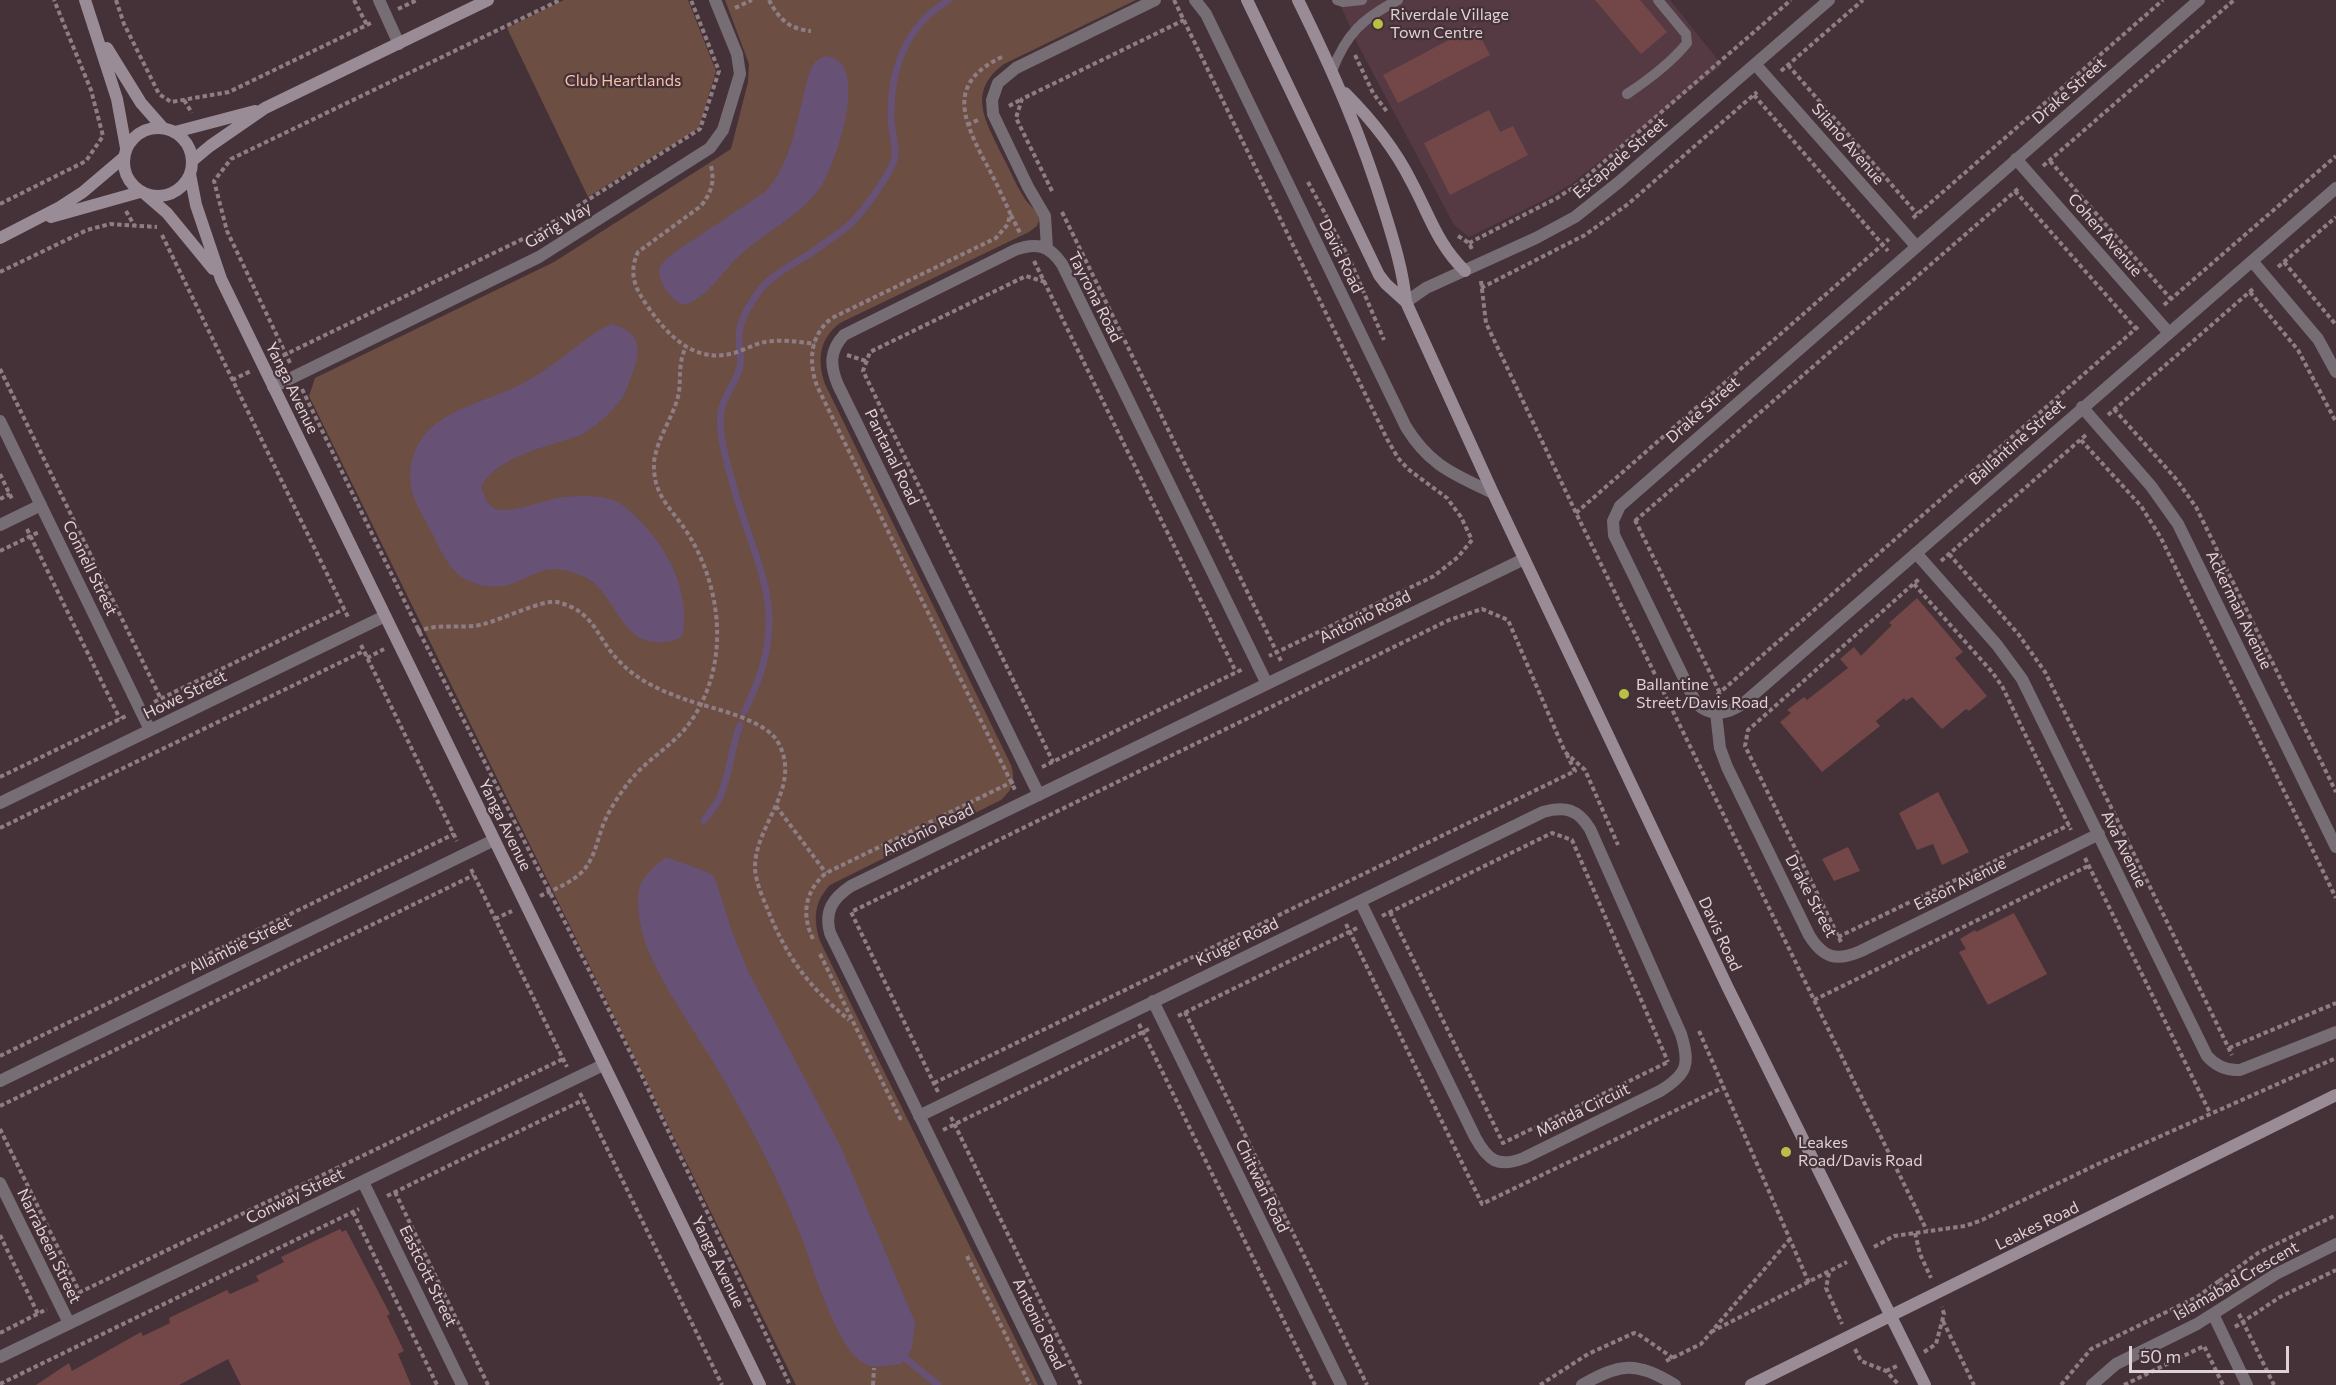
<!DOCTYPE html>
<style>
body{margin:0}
#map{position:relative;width:2336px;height:1385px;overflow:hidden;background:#453138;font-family:Commissioner,sans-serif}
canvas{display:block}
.scale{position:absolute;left:2129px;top:1346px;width:160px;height:27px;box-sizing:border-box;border:3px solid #dfd2d6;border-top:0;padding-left:8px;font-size:18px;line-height:21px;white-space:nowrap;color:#dfd2d6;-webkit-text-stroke:4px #453138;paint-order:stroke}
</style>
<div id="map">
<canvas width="2336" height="1385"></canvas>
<div class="scale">50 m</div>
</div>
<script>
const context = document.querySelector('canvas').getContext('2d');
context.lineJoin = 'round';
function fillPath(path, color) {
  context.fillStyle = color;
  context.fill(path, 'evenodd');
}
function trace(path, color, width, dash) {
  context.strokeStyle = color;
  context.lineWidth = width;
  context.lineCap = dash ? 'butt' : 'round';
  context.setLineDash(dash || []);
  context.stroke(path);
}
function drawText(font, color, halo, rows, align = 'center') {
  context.font = font + ' Commissioner,sans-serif';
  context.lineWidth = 4.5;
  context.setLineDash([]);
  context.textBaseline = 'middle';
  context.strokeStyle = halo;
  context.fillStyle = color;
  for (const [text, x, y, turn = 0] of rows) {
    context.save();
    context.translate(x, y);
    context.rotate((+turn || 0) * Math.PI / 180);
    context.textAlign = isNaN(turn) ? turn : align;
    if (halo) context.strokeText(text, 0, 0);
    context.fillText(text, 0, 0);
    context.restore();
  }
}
const built = new Path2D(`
 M1338,0H1670L1722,65L1570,185L1546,199L1469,237L1454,225L1359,47Z`);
const green = new Path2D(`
 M564,0H688L716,71L699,128L588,197L507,28Z
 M725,0H1136L1004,64C966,92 986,121 1002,155C1009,168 1015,183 1023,196C1028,205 1036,209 1040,218L1037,226L1029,232L840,323C819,339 817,360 825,384L1011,765C1016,781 1013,789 1001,800L830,885C814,902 813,919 820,941L1038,1385H796L309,396L315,378L554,262L731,149L748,82L749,64Z`);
const water = new Path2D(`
 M824,56C873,57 836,165 820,188C798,218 763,233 737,258C727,267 696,312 679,303C669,298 654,276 661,265C668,255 683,247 693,240C717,224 741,208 765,192C794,161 798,110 810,70L815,62Z
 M612,324C644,332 641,354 630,379C628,385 626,392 623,397C612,412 597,426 581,435C550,446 497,456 481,487C485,496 486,505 496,509C512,514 546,499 564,497C577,496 596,495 610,499C620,501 629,510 636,517C668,548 690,590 683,636C675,641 666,643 657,642C619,642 614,588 582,576C551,563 542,571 514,583C505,587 496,587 487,586C454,583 443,556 430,529C418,507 407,492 411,466C420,410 484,405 525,382C551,368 575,347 599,330Z
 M666,857L710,873L715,878L732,931L748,971L841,1147L915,1322L912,1349L901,1364C889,1365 872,1370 861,1362C834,1341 814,1270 801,1236C776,1173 744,1113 709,1055C688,1021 648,965 641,927C635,890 636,880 666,857Z`);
const stream = new Path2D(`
 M744,712C796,611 755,570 730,474C725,454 718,432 721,412C723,396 737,382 740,366C742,356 739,348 739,339C738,321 750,304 760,290C773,274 794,264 811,253C823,244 836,236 848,226C860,216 890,175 894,160C898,148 891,132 891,119C890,71 905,26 949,0
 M704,821C709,813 716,805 720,797C730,774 731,748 740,725
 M905,1358L938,1385`);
const building = new Path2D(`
 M1595,0H1640L1667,32L1641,54Z
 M1475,26L1490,55L1398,103L1383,75Z
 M1489,110L1500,132L1513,126L1528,155L1450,195L1424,143Z
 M1917,598L1963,652L1955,658L1987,696L1969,711L1966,709L1942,729L1912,697L1906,701L1904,698L1876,721L1880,726L1822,772L1780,722L1791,713L1787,710L1804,697L1807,700L1848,668L1840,659L1854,647L1861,656L1892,625L1889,623Z
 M1938,792L1969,852L1942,865L1933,844L1917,850L1899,813Z
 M1848,847L1860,871L1834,881L1822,859Z
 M2014,913L2047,974L1988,1005L1959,952L1966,949L1960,939L1975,930L1976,932Z
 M340,1229L342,1232L346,1230L390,1314L387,1316L404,1351L398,1354L411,1385H241L228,1359L179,1385H36L69,1363L72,1371L141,1332L143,1336L170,1323L169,1318L227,1290L230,1294L259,1281L256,1276L284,1262L281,1257Z`);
const path = new Path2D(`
 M116,0L124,24L159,94L171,102L229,92L373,22
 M354,0L367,25
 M769,0C779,19 789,29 811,31
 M1174,0L1387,439L1398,458L1408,469L1447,498L1461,517L1472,540L1458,557L1434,576L1269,656
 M735,8L752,0
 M398,9L417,0
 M1355,55L1373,93L1388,113
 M1002,57C949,82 961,115 983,158C993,176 1002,195 1010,213L1008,224L996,238L832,318C810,335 808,361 817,386L1015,790
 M1788,65L1917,214
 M1781,71L1863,0
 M1754,95L1888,251
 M184,100L192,113
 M1009,106L1022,99
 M967,125L980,119
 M2050,161L2171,299
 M711,166C715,182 711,193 701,206L638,252C628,274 635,288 648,307C668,336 695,364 734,353C747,349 760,341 773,341C787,340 801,342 815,344
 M2043,166L2234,0
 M1308,182L1350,260L1384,340
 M1052,191L1016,118L1022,99L1184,20
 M2015,191L2136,329
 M0,204L86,161L103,136L91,90L54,0
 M126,211L134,225
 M1062,212L1281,661
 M1011,215L1020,233
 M1913,218L2163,0
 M162,235L348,617
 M1458,236L1469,243L1472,249
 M1469,243L1557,198L1577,185L1791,0
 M1034,261L1236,672
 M2284,262L2336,325
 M2278,267L2336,217
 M0,272L87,230L110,224L157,227
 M1481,281L1486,323L1576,513L1927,1231
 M1045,282L1026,276L870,352L863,371L1053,762
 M1481,288L1585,235L1628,204L1757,92
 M2250,292L2298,350L2336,422
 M2164,305L2336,156
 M847,355L866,361
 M276,359L537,232L700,129L719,71L691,0
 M290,363L227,231L214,181L231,159L560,0
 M0,369L161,699
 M232,380L251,371
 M302,389L419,631L640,1072L790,1385
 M2114,409L2176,479L2196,507L2336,792
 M2108,415L2254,288
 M2081,440L2141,506L2161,538L2336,898
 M0,474L13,501
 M0,499L10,494
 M1576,513L1889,239
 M1635,520L1720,693
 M1635,521L2020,187
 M27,529L120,719
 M0,551L39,532
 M1949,554L2019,635L2045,672L2232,1055
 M1941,561L2087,434
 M1914,584L1992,672L2002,686L2071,830
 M417,632C438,622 462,630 484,624C500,620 544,599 557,602C597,612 595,638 621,663C638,681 664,692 687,700C713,709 767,719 779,744C802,789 754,825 755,869C756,882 762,896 767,908C787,958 808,986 849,1020
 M361,645L457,841
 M367,658L384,649
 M1717,695L2140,325
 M154,702L344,609
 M1042,767L1243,669
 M0,777L126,716
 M776,806L826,873
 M0,828L364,651
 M2085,858L2210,1113
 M471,869L567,1067
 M540,896C555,889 571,883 583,871C595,857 597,841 603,825C609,810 619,795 629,782C647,758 676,745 693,718C729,663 722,591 690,537C679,518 662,504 656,483C654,474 653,464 655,456C660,433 675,414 679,392C681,376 678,362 686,347
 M1390,912L1503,1143L1668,1062
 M1382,916L1552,833L1572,840L1668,1062
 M495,919L512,911
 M1346,924L1482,1204L1724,1087
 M1838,937L2069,825
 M813,939C801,914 805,891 826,873L1014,781
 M1841,942L1745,746L1748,730L1919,579
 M820,954L901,1120
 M1814,1000L2088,866
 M1185,1012L1367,1385
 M1178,1016L1357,928
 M1139,1024L1315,1385
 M1699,1031L1809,1283
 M2229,1048L2336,1003
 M0,1056L454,834
 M934,1083L1575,771L1567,755
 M938,1092L851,912L1449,620L1482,609L1508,620L1565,752L1585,770L1618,845
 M580,1093L722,1385
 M0,1106L474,875
 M951,1117L1081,1385
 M0,1129L80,1293
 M943,1130L1149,1029
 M395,1192L488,1385
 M387,1196L583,1100
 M353,1212L437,1385
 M1915,1233L1920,1254L1931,1278
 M0,1235L38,1314
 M1874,1247L1894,1236L1965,1226L1982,1220L2098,1164L2336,1058
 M967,1256L1030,1385
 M1829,1273L1826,1288L1842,1324
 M2219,1281L2258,1253L2336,1215
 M72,1296L563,1059
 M2239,1314L2274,1385
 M1943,1321L1974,1385
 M2235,1327L2280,1297L2336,1270
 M1711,1332L1847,1262
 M0,1333L47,1309
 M1855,1349L1861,1361L1886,1371L1899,1385
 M1924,1352L1936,1344L1944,1314L1942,1307
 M1666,1361L1701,1344L1790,1239
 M1886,1371L1899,1365
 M0,1384L359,1209
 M873,1385L874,1368
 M1540,1385L1588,1354L1634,1333L1638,1334L1673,1358
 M2061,1385L2091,1349L2197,1297L2219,1281L2225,1290
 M2124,1385L2204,1346L2223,1385`);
const lane = new Path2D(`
 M1337,0L1343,2L1362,0
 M1332,71C1346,34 1363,18 1398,0
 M1627,94C1648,80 1671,63 1687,43L1686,34L1658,0`);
const street = new Path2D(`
 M379,0L399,44
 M1195,0L1206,14L1406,427C1430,466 1454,474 1493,493
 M2199,0L1620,506L1613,521L1614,535L1696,703C1712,718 1729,714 1745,702L2336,188
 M1755,64L1916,246
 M2016,159L2169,333
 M1047,248L1045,216L1028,187L993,114L992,100L998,83L1016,68L1155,0
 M2252,261L2318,339L2336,372
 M1406,302L1426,288L1536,238L1575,217L1619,182L1829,0
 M273,387L539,257L710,148L723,130L740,74L737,54L715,0
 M2082,407L2151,486L2178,524L2336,847
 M0,421L150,730
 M0,525L41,505
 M1916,553L1997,645L2022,679L2207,1056C2216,1066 2226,1071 2240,1070L2336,1032
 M1716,713L1720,748L1727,767L1809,935C1823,958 1836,962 1861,951L2099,834
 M1039,795L838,385C830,366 829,351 844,335L1015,250C1036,242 1049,245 1062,264L1267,684
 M0,803L385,616
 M1153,1001L1341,1385
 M0,1081L494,840
 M919,1116L1543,812C1565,806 1578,809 1590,829L1681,1034C1690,1064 1688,1074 1660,1091L1524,1158C1498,1168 1488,1161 1475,1137L1360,901
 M363,1182L462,1385
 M0,1183L69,1323
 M2213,1314L2247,1385
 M0,1357L603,1065
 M1051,1385L830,933C824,911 833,898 851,886L1524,559
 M1582,1385C1620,1363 1637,1361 1675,1385
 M2092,1385L2116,1364L2197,1324L2276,1274L2336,1244`);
const secondary = new Path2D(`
 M85,0L117,99L126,148
 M1247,0L1379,275L1386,284L1406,302
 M1298,0C1333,71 1362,137 1385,213C1394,242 1403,271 1406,302L1493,493L1728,988L1925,1385
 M107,48L141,103L163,128
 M1345,93C1372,120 1394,147 1411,181C1429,214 1437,244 1465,271
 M124 162a34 34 0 1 1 68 0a34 34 0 1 1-68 0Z
 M175,132L255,111
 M192,161L210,146L265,108L488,0
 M190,174L196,205L221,279L760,1385
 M145,194L167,213L213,269
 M51,217L140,192
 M0,238L60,207L83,192L123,158
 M1751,1385L2336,1095`);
const markers = [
 [1378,24,6,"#bac045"],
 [1624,694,6,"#bac045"],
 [1786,1152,6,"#bac045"]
];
const poiNames = [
 ["Riverdale Village",1390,15],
 ["Town Centre",1390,33],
 ["Ballantine",1636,685],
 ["Street/Davis Road",1636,703],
 ["Leakes",1798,1143],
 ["Road/Davis Road",1798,1161]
];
const parkNames = [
 ["Club Heartlands",623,81]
];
const streetNames = [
 ["Drake Street",2069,91,-41],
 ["Silano Avenue",1848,144,49],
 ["Escapade Street",1620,158,-40],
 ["Garig Way",558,225,-31],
 ["Cohen Avenue",2105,235,49],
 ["Davis Road",1341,256,64],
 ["Tayrona Road",1095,297,63],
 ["Yanga Avenue",292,388,64],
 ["Drake Street",1703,410,-41],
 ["Ballantine Street",2017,442,-41],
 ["Pantanal Road",892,457,64],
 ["Connell Street",90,568,64],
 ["Ackerman Avenue",2239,610,64],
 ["Antonio Road",1365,617,-26],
 ["Howe Street",185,695,-26],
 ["Yanga Avenue",505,825,64],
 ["Antonio Road",928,830,-26],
 ["Ava Avenue",2124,849,64],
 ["Eason Avenue",1960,884,-26],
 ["Drake Street",1811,896,62],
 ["Davis Road",1720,934,65],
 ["Kruger Road",1237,942,-26],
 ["Allambie Street",240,945,-26],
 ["Manda Circuit",1583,1110,-26],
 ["Chitwan Road",1262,1186,64],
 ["Conway Street",295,1196,-26],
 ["Leakes Road",2037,1226,-26],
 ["Narrabeen Street",49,1246,64],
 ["Yanga Avenue",718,1262,64],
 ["Eastcott Street",428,1276,64],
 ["Islamabad Crescent",2236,1281,-30],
 ["Antonio Road",1039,1324,64]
];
fillPath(built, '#553a43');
fillPath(green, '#6c4e42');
fillPath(water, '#675175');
trace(stream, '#675175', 7);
fillPath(building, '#734747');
trace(path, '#8e7e83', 4, [4.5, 3]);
trace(lane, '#766e74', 10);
trace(street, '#766e74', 12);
trace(secondary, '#998c96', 12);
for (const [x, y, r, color] of markers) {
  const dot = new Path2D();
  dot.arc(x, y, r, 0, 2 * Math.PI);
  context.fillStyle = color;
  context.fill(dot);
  trace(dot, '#453138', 2);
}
drawText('16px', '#dfd2d6', '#453138', poiNames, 'left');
drawText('16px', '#f9c1a9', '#453138', parkNames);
drawText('16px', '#dfd2d6', '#453138', streetNames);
</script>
